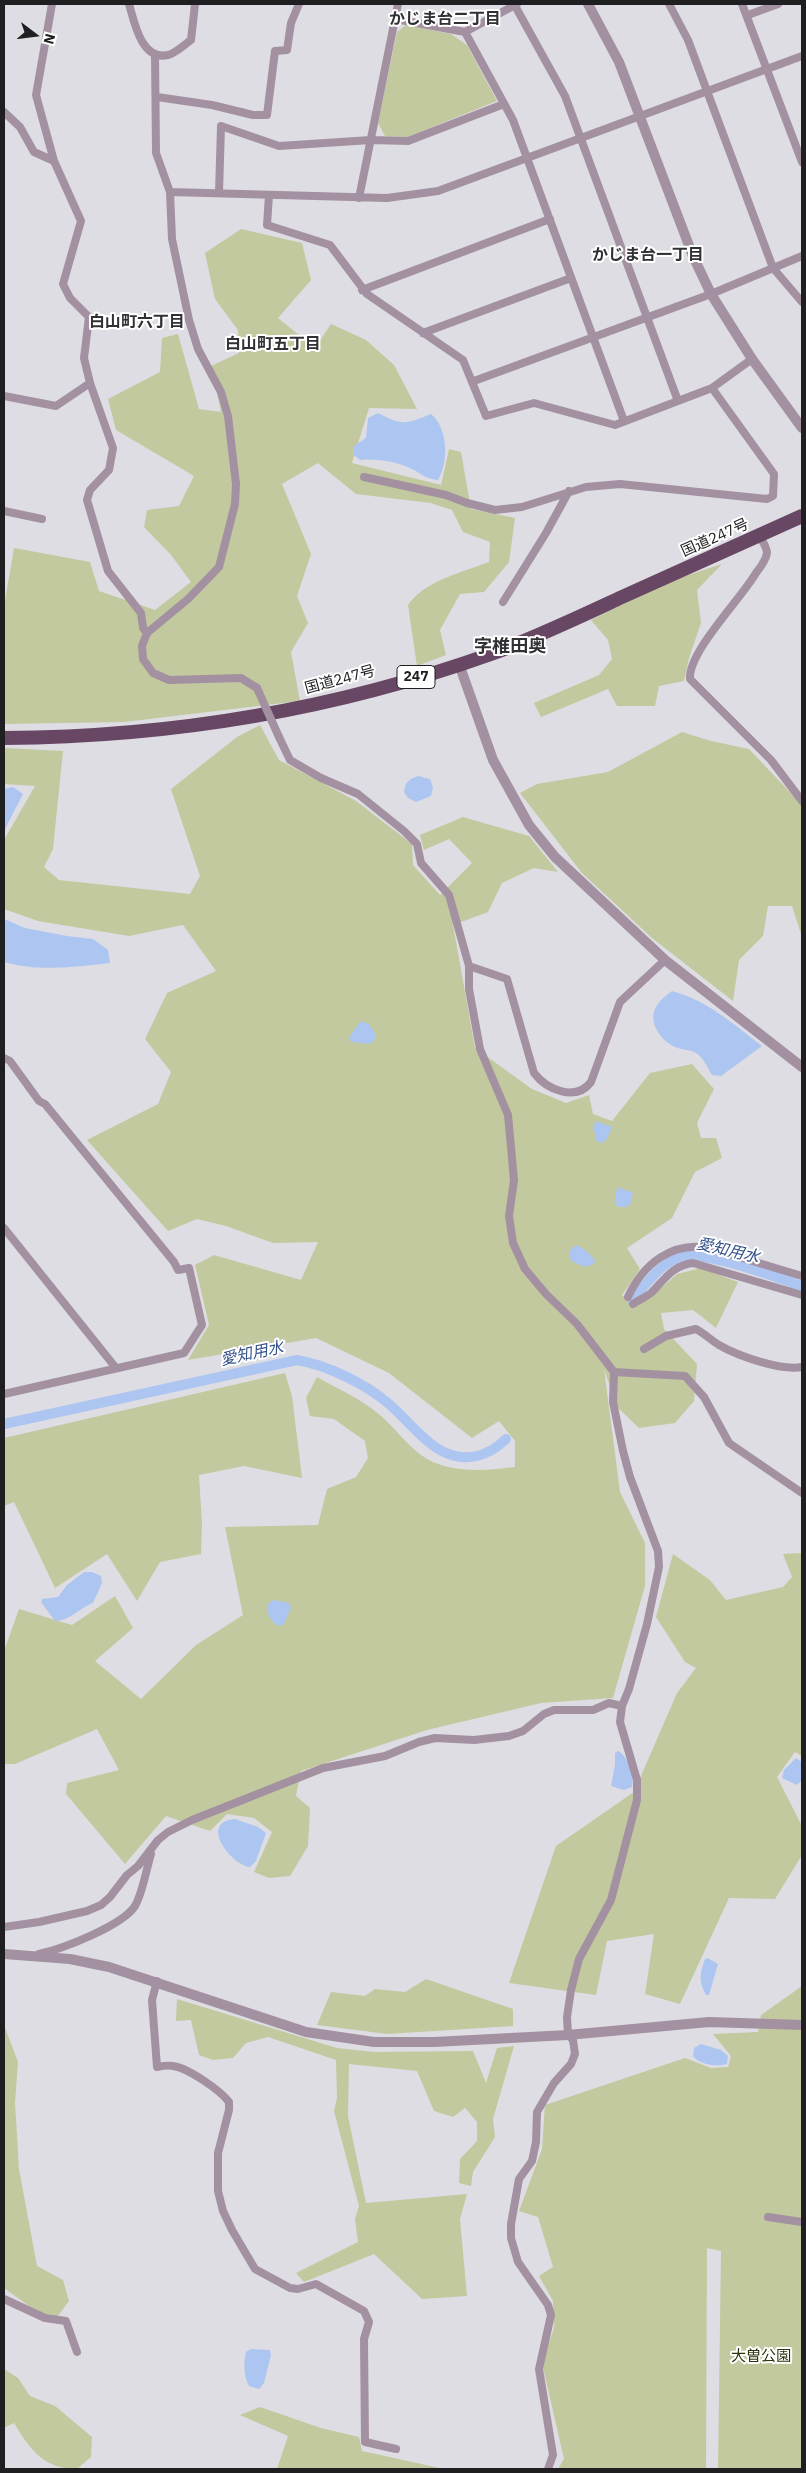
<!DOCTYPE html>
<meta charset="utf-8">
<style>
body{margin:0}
#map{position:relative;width:806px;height:2473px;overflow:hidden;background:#dedde3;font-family:"IBM Plex Sans",sans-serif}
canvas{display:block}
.frame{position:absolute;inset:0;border:5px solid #1f1f21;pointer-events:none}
.north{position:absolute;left:10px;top:10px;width:50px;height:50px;-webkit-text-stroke:4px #fff;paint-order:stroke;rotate:105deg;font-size:14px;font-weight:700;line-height:20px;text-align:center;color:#1f1f21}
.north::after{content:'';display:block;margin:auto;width:18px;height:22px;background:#1f1f21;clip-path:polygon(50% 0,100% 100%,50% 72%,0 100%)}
</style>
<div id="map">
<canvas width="806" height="2473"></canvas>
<div class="frame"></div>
<div class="north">N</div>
</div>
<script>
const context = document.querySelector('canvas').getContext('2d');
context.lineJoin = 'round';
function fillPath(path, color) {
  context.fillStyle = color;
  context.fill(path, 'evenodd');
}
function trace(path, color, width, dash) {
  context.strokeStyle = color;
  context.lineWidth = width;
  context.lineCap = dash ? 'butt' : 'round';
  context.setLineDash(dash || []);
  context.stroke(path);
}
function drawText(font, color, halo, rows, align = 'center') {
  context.font = font + ' "IBM Plex Sans","Noto Sans JP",sans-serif';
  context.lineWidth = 4;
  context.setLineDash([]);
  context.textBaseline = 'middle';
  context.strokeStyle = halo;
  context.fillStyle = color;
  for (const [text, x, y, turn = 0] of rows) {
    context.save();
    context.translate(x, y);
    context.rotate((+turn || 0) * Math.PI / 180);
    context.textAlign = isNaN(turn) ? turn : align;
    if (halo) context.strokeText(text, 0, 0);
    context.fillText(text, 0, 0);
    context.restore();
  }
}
const green = new Path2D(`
 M406,25L451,34L467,45L497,101L407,137L385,136L378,123L397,32Z
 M241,229L302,243L311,280L278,318L315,348L331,324L366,340L394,365L417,409L369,408L352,463L441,485L449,449L461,452L471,509L515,518L509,562L484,592L460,594L440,630L446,655L417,666L408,605C424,581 463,572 489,562L490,542L463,532L452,510L431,503L356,494L318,463L282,484L311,554L297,596L308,623L291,652L300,701L124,722L4,724V607L14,548L90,562L99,591L155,610L191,582L171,555L144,527L147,510L179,506L194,476L116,430L108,399L160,372L162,338L178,334L199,409L221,412L211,366L239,353L238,330L215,299L205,253Z
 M722,564L697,590L701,623L689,658L684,681L659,686L655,706H617L608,689L541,717L534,703L599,675L612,659L608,640L591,620L667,582Z
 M260,725L279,760L356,801L412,844L413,865L440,895L472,863L449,839L424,850L420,835L463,817L529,836L558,872L534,868L502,883L488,912L453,925L475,1048L532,1089L566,1103L589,1095L593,1114L612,1121L650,1073L692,1064L714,1089L697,1123L701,1138H716L722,1158L695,1172L672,1218L627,1248L640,1269L622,1295L633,1307L652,1296L677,1274L701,1268L738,1282L716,1328L693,1310L661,1313L664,1329L697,1364L694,1401L675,1423L639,1428L617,1407L604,1369L620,1492L645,1543V1586L613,1698L541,1703L427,1730L301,1771L296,1796L310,1808L308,1846L290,1876L269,1878L254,1872L272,1832L254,1818L227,1814L210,1831L166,1816L125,1864L66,1794L67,1783L119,1770L97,1729L15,1764H4V1651L19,1609L72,1625L115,1596L133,1628L95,1661L141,1699L196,1645L243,1615L225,1527L318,1525L327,1489L356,1477L368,1458L365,1441L334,1419L310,1416L306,1398L317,1377C338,1389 361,1399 380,1415C394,1427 406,1444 421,1455C447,1474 485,1471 515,1467V1441L499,1421L472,1438L389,1373L316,1338L188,1360L209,1325L195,1265L214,1255L301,1280L318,1242L273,1243L226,1226L197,1219L168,1231L87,1140L158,1104L171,1072L145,1039L167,993L216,971L183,925L129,936L38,921L4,909V840L35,786L4,784V748L63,751L53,849L44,867L59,880L190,894L200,876L171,789L237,737Z
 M682,732L711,741L749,749L802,805V937L792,906H768L763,936L739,960L733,1001L652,938L582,873L520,793L537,784L608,772Z
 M285,1373L292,1396L302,1478L244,1466L199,1475L202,1524L201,1554L160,1562L137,1601L107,1554L55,1588L14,1502L4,1506V1438Z
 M802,1553V1756L795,1752L777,1777L802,1826V1855L775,1899L729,1898L680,2004L645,1994L654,1934L607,1941L596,1995L509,1983L556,1846L634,1792L677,1693L696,1668L685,1662L656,1617L673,1554L710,1580L726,1600L783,1587L792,1577L783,1554Z
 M426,1979L513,2009V2026L387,2034L317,2025L331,1992L365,1996L375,1989L405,1992Z
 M802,1986V2469H718L721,2251L707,2248L706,2469H558L564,2459L542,2363L554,2328L553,2301L539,2276L553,2267L538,2217L519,2211L542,2149L545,2105L685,2058L711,2068L728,2067L731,2056L713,2034L758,2032L761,2015Z
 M177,1999L337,2048L374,2052L473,2051L486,2083L497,2048L514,2046L493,2119L495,2137L473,2172L471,2186L459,2183L460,2159L477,2141V2122L465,2108L453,2117L434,2111L417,2071L349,2064L348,2116L366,2203L467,2194L460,2219L467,2296L422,2299L374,2254L304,2282L296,2273L358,2242L355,2219L359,2206L334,2111L337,2098L336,2060L268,2037L246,2043L233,2058L213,2060L199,2055L191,2020L176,2021Z
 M4,2025L18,2062L15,2103L19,2169L37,2266L63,2280L69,2301L57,2317L36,2311L4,2288Z
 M4,2369L18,2378L30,2396L55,2406L92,2437L91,2457L77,2469C43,2469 30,2449 14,2423L4,2428Z
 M260,2407L321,2428L359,2437L362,2451L444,2469H277L288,2436L240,2415Z`);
const water = new Path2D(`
 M378,413C403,426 406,424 431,414C448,428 449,462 438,480C426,479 422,474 412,469C398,462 376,458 360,460L354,455V446L366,438L368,418Z
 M418,776L430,779L433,787L431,796L416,802L408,798L404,792C405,782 409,779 418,776Z
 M13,787L23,794L4,831V789Z
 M4,919L25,928L67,936L93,939L108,950L110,963C74,967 40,972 4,962Z
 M672,991C708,1001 732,1023 762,1046L721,1076L712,1075C707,1067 703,1057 696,1053C689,1049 680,1050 673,1046C659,1039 646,1019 658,1004C661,999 667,995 672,991Z
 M361,1021L369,1024L376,1035L374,1041L369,1044L351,1042L349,1037Z
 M596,1121L612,1127L607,1139L602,1143L597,1142L593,1127Z
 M618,1187L633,1193L631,1203L627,1207H618C613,1200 615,1194 618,1187Z
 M576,1245C584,1248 590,1254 595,1260L594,1264L585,1267L571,1261L569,1254L571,1249Z
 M84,1572H92L101,1576L102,1583L93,1603C79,1608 70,1621 55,1621L41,1602L42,1599L58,1597L67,1585Z
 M273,1600L289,1603L291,1608L284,1624L279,1626C271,1622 265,1613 268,1604Z
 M618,1751C628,1756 635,1777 632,1787L624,1790L611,1786L615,1765V1753Z
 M796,1758L802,1762V1780L797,1785L782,1778L784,1770Z
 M235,1819L258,1827L266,1833L256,1861L250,1867C231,1865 198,1822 235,1819Z
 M708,1958L718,1964L709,1995H706C698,1981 700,1973 705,1959Z
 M701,2044L721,2050L728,2056L727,2064C716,2067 700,2065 693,2056L694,2048Z
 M251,2349L270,2350L271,2355L264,2383L259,2389L249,2386C244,2377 243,2363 246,2352Z`);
const canal = new Path2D(`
 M632,1300C645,1286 659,1265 677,1258C701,1248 775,1277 802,1286
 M4,1424L297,1360C327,1365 366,1384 389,1404C415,1426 438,1465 477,1456C489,1453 497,1448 506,1439`);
const minor = new Path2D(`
 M52,4L36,95L54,161
 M129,4C134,21 141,61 168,55C176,53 185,44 191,40L195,4
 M514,4L565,96L678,401
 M669,4L688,40L773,268L802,302
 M742,4L802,162
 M748,15L778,4
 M395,19L465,32L517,4
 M465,32L513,120L624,421
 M155,54L156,153L170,192L172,239L189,320L198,349L221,392L228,416L236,484L235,504L219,567L188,599L147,633L142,646L143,659L153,673L169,680L241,678L257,688
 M157,97L212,105L253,115H267L275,51L287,50L291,23L299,4
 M4,112L20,127L34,152L54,161L81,221L63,284L70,298L89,317L84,358L90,383L113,448L109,470L90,490L87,500L108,571L141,613L143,628L147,633
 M170,192L387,198L438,191L802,56
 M219,193L221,126L279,146L371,140L408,141L504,104
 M269,195L267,225L330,245L367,294L463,360L486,416L534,403L615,425L712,388L752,359
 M359,198L398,4
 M362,290L550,219
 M423,333L571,278
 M474,381L711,294L802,256
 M4,396L56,406L90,383
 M364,477L446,495L467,503L495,510L522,507L586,487L620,484L767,499L773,496L774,474L712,388
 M4,511L42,519
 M759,535C762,541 767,547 767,553C766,560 760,568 756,573C741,599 688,652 690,679L771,760L802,801
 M503,602L546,533L569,491
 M279,737L290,760L321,778L358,794L404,831L417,844L421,863L449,895L469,966V989L480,1049L508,1115L514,1180L509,1216L513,1243L525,1269L546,1294L577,1324L614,1372L613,1402L623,1451L630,1477L658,1551L659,1567L647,1624L629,1689L622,1706L620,1722L637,1780V1800L611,1900L579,1959L571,1990L567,2017L568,2035L573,2040L575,2054L571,2064L554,2083L537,2112L536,2142L532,2161L519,2179L511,2224V2238L518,2262L548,2305L551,2315L539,2369L553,2455L548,2469
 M469,966L507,979L534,1073C547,1090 576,1102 591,1082L620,1002L665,960
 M4,1058L10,1061L39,1101L45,1104L174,1262L178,1270L189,1268L202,1325L184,1353L4,1394
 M4,1228L116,1368
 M628,1297C643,1264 672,1241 709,1248L802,1276
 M633,1304C639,1300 646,1297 651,1293C664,1280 673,1265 693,1263L802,1295
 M644,1349L666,1336L696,1329C705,1334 711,1340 719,1345C738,1356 781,1371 802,1367
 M614,1372L685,1376L704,1397L729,1443L802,1493
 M4,1927L39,1922L87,1911L101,1905L110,1897L127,1875L138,1866L158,1840L168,1832L192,1820L323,1768L385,1756L419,1742L435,1738L474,1740L509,1736L523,1731L544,1714L554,1710H593L609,1703L622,1706
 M39,1954C62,1949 122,1926 135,1906C143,1892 146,1870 151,1854
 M157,1981L152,2000L157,2067C162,2066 168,2065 173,2066C188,2068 220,2090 229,2102V2110L218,2153V2191L223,2211L232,2230L255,2269L290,2288L298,2289L316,2284L364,2311L369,2322L364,2339L365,2442L396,2449
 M768,2217L802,2222
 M4,2299L45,2318L66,2321L77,2352`);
const tertiary = new Path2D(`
 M588,4L619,62L693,256L711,294L752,359L802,428
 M459,664L493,760L529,825L555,857L665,960L802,1067
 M4,1954L70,1959L109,1967L306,2032L374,2042H434L568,2035L709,2022L802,2025`);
const trunk = new Path2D(`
 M4,738C170,737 334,710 491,654C535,638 579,617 622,597C682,570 742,543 802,516`);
const minorBridge = new Path2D(`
 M257,688L279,737`);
const shields = [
 [416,677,38]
];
const shieldNames = [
 ["247",416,677]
];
const streetNames = [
 ["国道247号",715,538,-24],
 ["国道247号",340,680,-15]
];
const parkNames = [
 ["大曽公園",761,2357]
];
const neighbourhoodNames = [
 ["かじま台二丁目",445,19],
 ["かじま台一丁目",648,255],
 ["白山町六丁目",137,322],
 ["白山町五丁目",273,344]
];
const waterNames = [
 ["愛知用水",728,1251,13],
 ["愛知用水",252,1354,-12]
];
const quarterNames = [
 ["字椎田奥",510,647]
];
fillPath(green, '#c2c99e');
fillPath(water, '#adc6f1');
trace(canal, '#adc6f1', 10);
trace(minor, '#a391a1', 8);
trace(tertiary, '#a391a1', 10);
trace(trunk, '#684764', 14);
trace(minorBridge, '#a391a1', 8);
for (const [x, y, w] of shields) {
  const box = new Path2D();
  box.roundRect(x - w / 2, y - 11.5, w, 23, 4);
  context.fillStyle = '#fff';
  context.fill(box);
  trace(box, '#1f1f21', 1);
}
drawText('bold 14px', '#1f1f21', null, shieldNames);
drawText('15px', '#1f1f21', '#fff', streetNames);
drawText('15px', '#2e320b', '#fff', parkNames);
drawText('bold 16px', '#313135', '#fff', neighbourhoodNames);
drawText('italic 16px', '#345289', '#fff', waterNames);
drawText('bold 18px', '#313135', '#fff', quarterNames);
</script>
